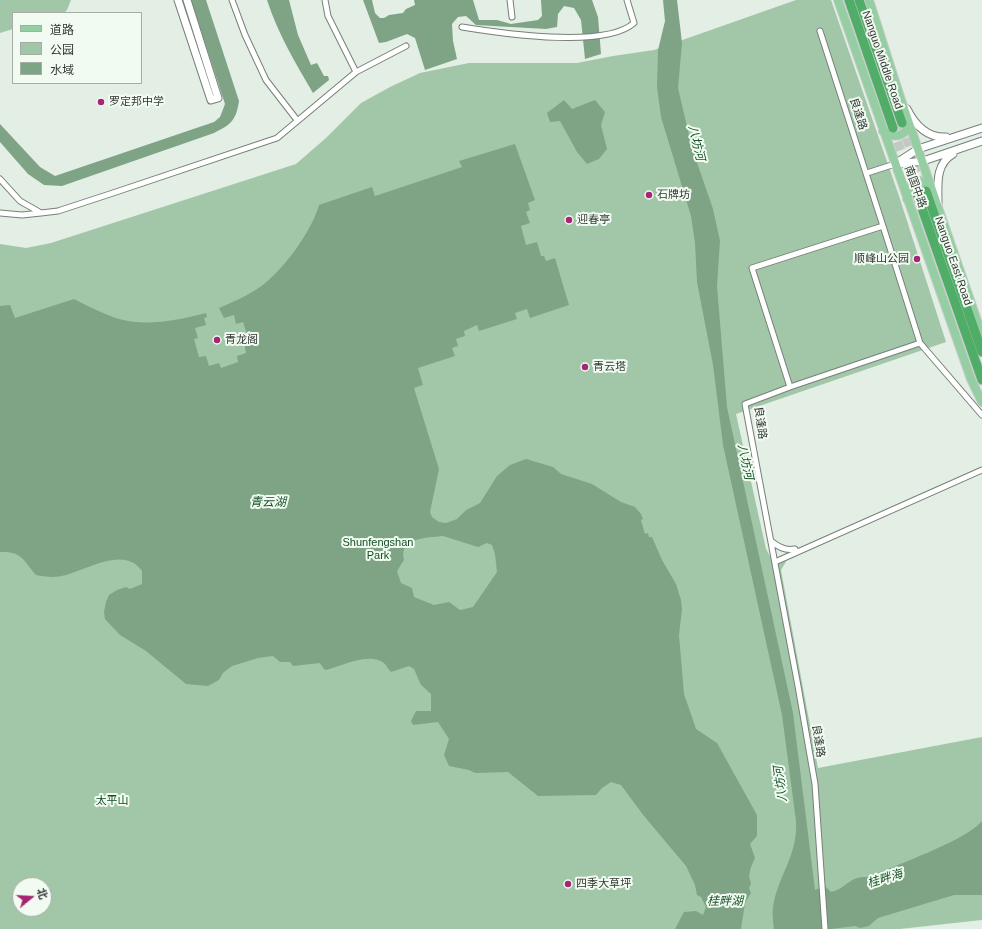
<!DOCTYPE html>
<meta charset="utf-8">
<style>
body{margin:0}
#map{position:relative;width:982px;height:929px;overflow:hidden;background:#e3eee5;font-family:Arial,"Noto Sans SC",sans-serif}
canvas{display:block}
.legend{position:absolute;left:12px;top:12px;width:130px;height:72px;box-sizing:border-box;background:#f1fbf2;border:1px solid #a5ada6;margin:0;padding:5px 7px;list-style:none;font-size:12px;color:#343834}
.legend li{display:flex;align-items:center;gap:8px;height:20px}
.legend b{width:20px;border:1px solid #a5ada6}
.north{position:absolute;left:12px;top:877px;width:40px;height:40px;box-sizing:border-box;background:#f1fbf2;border:1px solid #a5ada6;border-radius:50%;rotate:72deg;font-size:11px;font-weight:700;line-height:16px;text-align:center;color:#343834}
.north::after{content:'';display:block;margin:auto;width:14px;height:18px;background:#a62574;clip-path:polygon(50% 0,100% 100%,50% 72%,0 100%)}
</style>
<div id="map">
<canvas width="982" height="929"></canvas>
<ul class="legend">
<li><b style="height:5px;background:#96cea4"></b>道路</li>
<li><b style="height:11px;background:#a2c7a8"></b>公园</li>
<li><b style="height:11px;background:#7ea485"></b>水域</li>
</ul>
<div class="north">北</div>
</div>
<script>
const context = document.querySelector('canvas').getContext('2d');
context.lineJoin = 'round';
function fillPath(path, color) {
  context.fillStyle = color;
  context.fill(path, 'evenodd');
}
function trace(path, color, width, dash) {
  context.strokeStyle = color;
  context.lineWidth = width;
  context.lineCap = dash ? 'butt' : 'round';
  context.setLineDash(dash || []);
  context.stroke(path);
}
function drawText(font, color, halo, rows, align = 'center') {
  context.font = font + ' Arial,"Noto Sans SC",sans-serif';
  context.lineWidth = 4;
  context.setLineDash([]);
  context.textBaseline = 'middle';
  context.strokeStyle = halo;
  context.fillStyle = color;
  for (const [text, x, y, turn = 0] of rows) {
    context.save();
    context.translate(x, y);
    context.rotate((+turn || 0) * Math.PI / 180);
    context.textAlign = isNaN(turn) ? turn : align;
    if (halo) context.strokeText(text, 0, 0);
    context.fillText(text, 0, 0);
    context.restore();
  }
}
const green = new Path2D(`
 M0,0H71L67,10L64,13H13V29L0,33Z
 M796,0H831L899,196L946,342L736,414L766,549L771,558L787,560L781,570L818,768L982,737V920L900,929H0V244L26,248L51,243L296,164L326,138L361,103L390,87L420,73L469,63H577L613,56L654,50ZM20,885H44V909H20Z`);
const water = new Path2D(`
 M191,0H206L239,101C236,120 232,124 214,133L62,186L44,185L28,174L0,142V124L40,167L55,176L214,122L220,117L225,104Z
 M267,0H289L298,35L311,65L317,63L324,76H328L329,80L313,93C295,62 278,34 267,0Z
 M363,0H372L375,13L380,18H384L389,15L403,13L406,9L415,5L414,0H473L479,20H497L511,24L538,20L542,16L541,0H592L598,17L601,54L585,59L581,20L574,8L564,6L558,14L557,27L546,29L476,25L466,16L458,17L452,24L453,41L457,59L425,70L415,38L407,34L386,42L379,43Z
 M663,0H677L682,43L678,88L692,148L713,209L720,241L717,286L727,407L793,713L815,890L825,886L831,892C848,888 848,876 868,877C894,866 965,841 982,821V895H954L878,918L869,926L860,928L855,926L831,929H774C773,922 772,914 773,907C778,875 798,856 796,821L782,715L723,445L713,365L697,282L695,243L691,216L661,117L657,87L658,50L665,21Z
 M564,100L572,109L595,100L605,112L601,125L607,149L599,159L587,164L577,152L560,121L550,122L547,113Z
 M515,144L535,200L528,203L530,210L526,212L530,223L521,226L526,245L537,242L541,256H544L546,261L555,258L569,305L530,318L527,309L515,313L517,319L479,331L477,325L464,331L465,336L456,339L458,346L452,348L455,356L418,368L423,385L414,388L439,469L430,512L432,517L439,522L446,523L457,519L466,510L480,503L497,476L510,465L526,459L553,467L561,474L592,484L621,502L635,507L641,514L643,519L641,520L645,534L648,533L649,537H652L662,560L676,584L681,600L682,609L679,635L684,694L696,729L717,743L757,815V836L750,844L755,858L751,867L749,876L751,884L749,888L751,893L745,903L741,929H675L684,912L696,911L703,915L706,907L701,897L697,895L695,885L686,866L644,816L621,785L611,782L602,788L596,795L538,796L508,772L475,773L469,770L449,766L444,755L449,739L438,722L413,725L411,721L416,711H431V694L421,685L414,669L409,666L391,672C389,670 387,667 385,664C371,651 342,666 326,670L324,669L320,663L293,666L290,662H280L273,656L258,658L232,666L223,673L219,680L208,686L186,684L146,651L120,635L105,619L104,612L106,602L109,595L117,590L126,587L130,589L142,584V571C124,546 89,569 66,575C56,578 45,577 36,575C23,560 22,551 0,552V306L10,305L15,318L74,299C88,306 103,314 119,319C146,327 179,320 206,313L207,317L204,318L206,325L195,328L198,338L194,339L199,357L206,356L209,366L219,363L221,368L238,362L237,356L246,353L244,342L249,341L243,322L236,324L234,315L224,318L219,308C233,302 247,296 260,287C282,272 312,231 319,205L372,187L375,196L462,167L459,161ZM443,536L478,547L487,543L492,545L495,554L497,572L473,607L460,610L449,602L434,605L414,597L412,588L401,583L397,571L404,560C398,537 427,538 443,536Z`);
const highwayTunnel = new Path2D(`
 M902,125L924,188
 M893,129L917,194`);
const street = new Path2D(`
 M232,0L245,35L266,80L297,120
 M325,0L328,16L356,72
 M510,0L512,17
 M462,27C499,33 605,49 634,23L627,0
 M820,31L883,226L752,268L790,387L745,404L798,686L815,784L825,929
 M867,173L895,164
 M0,179L20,201L41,213L58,211L113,193L277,138L356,72L406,46
 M0,213L22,215L41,213
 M883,226L920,343L982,415
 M790,387L920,343
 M771,541C778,547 786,551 795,549
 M775,562L982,470`);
const secondary = new Path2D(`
 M178,0L211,100L218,98L187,0
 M907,109C915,125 927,138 946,137
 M895,164L918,149L982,128
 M898,164L923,161L982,141
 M938,203C938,185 935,164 953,154`);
const primary = new Path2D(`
 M838,0L971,379L982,402
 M869,0L900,97L982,335
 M883,131C893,137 899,138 907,130L906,122
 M907,199L912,183L919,181L928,185L932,191`);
const highway = new Path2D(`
 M849,0L893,128
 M859,0L902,123
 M926,191L982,352
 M917,194L982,380`);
const markers = [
 [101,102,4,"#a62574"],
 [649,195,4,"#a62574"],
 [569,220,4,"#a62574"],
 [917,259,4,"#a62574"],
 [217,340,4,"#a62574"],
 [585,367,4,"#a62574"],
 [568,884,4,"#a62574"]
];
const streetNames = [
 ["Nanguo Middle Road",882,60,71],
 ["良逢路",858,114,72],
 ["南国中路",915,187,70],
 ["Nanguo East Road",953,261,71],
 ["良逢路",760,423,82],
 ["良逢路",818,741,81]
];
const poiNames = [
 ["罗定邦中学",109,102],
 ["石牌坊",657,195],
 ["迎春亭",577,220],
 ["顺峰山公园",909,259,"right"],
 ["青龙阁",225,340],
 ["青云塔",593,367],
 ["四季大草坪",576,884]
];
const parkNames = [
 ["Shunfengshan",378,543],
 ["Park",378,556],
 ["太平山",112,801]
];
const waterNames = [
 ["八坊河",696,143,76],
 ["八坊河",745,462,78],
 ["青云湖",268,503],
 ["八坊河",781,784,-97],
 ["桂畔海",885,879,-17],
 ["桂畔湖",725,902]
];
fillPath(green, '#a2c7a8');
fillPath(water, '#7ea485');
trace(highwayTunnel, '#c0cac2', 9, [9, 4.5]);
trace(street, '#778078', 7);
trace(secondary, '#778078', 9);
trace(primary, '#cacbca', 10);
trace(highway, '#cacbca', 11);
trace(street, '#fff', 5);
trace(secondary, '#fff', 7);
trace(primary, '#96cea4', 8);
trace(highway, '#50ad67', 9);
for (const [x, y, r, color] of markers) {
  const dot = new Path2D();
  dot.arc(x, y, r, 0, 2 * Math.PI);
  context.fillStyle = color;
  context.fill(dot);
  trace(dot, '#f1fbf2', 1.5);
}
drawText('11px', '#343834', '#f1fbf2', streetNames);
drawText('11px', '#343834', '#f1fbf2', poiNames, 'left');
drawText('11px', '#114d23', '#f1fbf2', parkNames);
drawText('italic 12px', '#1a542a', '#f1fbf2', waterNames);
</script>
